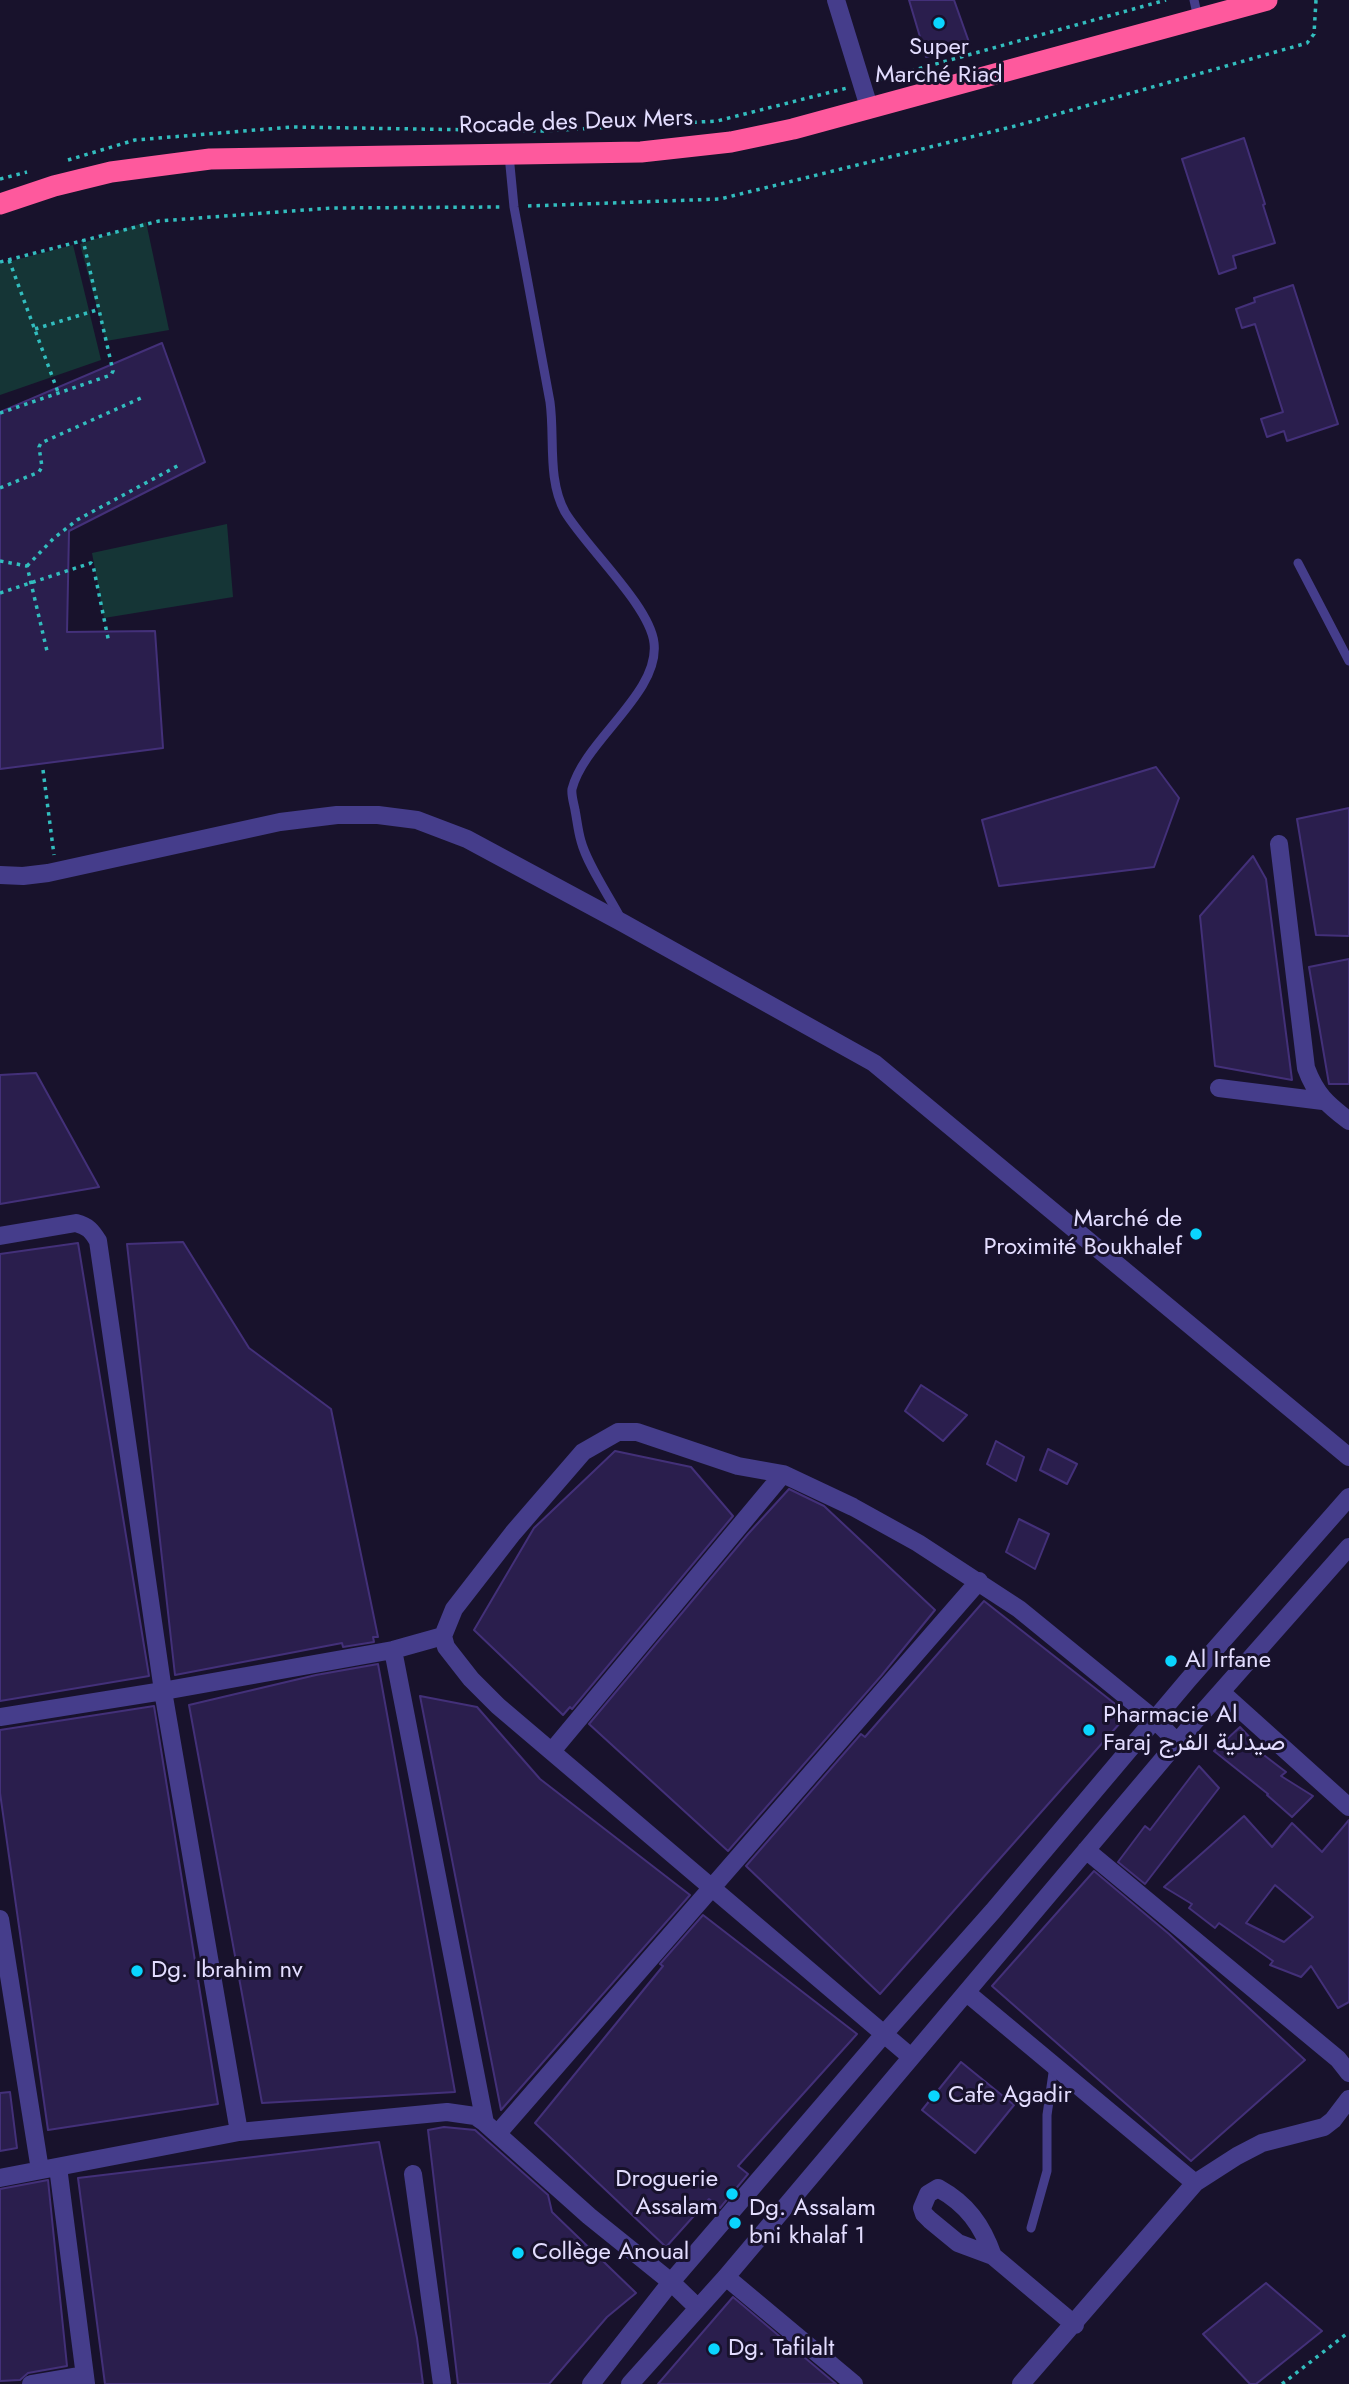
<!DOCTYPE html>
<meta charset="utf-8">
<style>
body{margin:0}
canvas{display:block;background:#18122c}
</style>
<canvas width="1349" height="2384"></canvas>
<script>
const context = document.querySelector('canvas').getContext('2d');
context.lineJoin = 'round';
function fillPath(path, color) {
  context.fillStyle = color;
  context.fill(path, 'evenodd');
}
function trace(path, color, width, dash) {
  context.strokeStyle = color;
  context.lineWidth = width;
  context.lineCap = dash ? 'butt' : 'round';
  context.setLineDash(dash || []);
  context.stroke(path);
}
function drawText(font, color, halo, rows, align = 'center') {
  context.font = font + ' Jost,Vazirmatn,sans-serif';
  context.lineWidth = 6;
  context.setLineDash([]);
  context.textBaseline = 'middle';
  context.strokeStyle = halo;
  context.fillStyle = color;
  for (const [text, x, y, turn = 0] of rows) {
    context.save();
    context.translate(x, y);
    context.rotate((+turn || 0) * Math.PI / 180);
    context.textAlign = isNaN(turn) ? turn : align;
    if (halo) context.strokeText(text, 0, 0);
    context.fillText(text, 0, 0);
    context.restore();
  }
}
const green = new Path2D(`
 M146,222L169,330L106,341L80,244Z
 M73,245L101,360L0,395V264Z
 M227,524L233,597L104,618L92,553Z`);
const building = new Path2D(`
 M909,0H954L970,45L926,57Z
 M1244,138L1265,204L1263,205L1275,243L1233,256L1236,268L1219,274L1182,159Z
 M1293,285L1338,424L1287,441L1284,431L1267,437L1261,419L1283,412L1255,324L1242,328L1236,309L1255,302L1254,298Z
 M162,343L205,462L69,531L67,632L155,631L163,748L0,769V412Z
 M1156,767L1179,798L1154,867L999,886L982,820Z
 M1349,808V936L1316,935L1297,819Z
 M1253,856L1266,879L1292,1080L1215,1066L1200,916Z
 M1349,959V1084H1329L1309,967Z
 M36,1073L99,1187L0,1204V1075Z
 M183,1242L249,1348L331,1409L378,1637H373L374,1642L343,1647L342,1643L175,1675L127,1244Z
 M78,1243L149,1676L0,1701V1254Z
 M921,1385L967,1415L943,1441L905,1411Z
 M996,1441L1024,1457L1016,1481L987,1464Z
 M1048,1449L1077,1464L1067,1484L1040,1470Z
 M615,1451L691,1467L733,1516L572,1709L570,1707L563,1715L474,1630L534,1528Z
 M789,1489L824,1506L935,1610L881,1676L728,1851L589,1724L748,1534Z
 M1019,1519L1049,1534L1035,1569L1006,1552Z
 M984,1601L1128,1714L880,1994L746,1866L861,1734L865,1737Z
 M378,1664L455,2092L262,2103L189,1705L316,1675Z
 M420,1696L477,1707L540,1779L690,1895L501,2110Z
 M154,1706L218,2104L48,2130L0,1793V1730Z
 M1240,1727L1255,1743L1252,1746L1286,1772L1281,1776L1313,1796L1292,1817L1267,1795L1268,1794L1214,1751Z
 M1199,1766L1219,1788L1145,1884L1118,1862L1145,1826L1150,1830Z
 M1244,1816L1272,1847L1292,1823L1322,1852L1349,1820V2002L1338,2008L1311,1966L1301,1977L1270,1965L1273,1961L1219,1923L1215,1928L1189,1908L1192,1904L1164,1887ZM1275,1885L1313,1917L1284,1942L1246,1923Z
 M1094,1871L1169,1934L1305,2060L1191,2161L992,1986Z
 M703,1915L857,2034L738,2166L748,2174L720,2208L709,2199L666,2247L535,2123L663,1966L660,1964Z
 M961,2062L1014,2105L975,2153L922,2110Z
 M10,2092L17,2148L0,2151V2093Z
 M444,2127L475,2130L548,2195L552,2212L636,2293L607,2317L549,2384H458L428,2130Z
 M379,2142L417,2338L423,2384H105L78,2178Z
 M48,2180L67,2366L28,2373L20,2380L0,2381V2189Z
 M1266,2283L1322,2331L1256,2384H1250L1203,2334Z
 M733,2297L836,2384H658Z`);
const path = new Path2D(`
 M878,80L1166,0
 M68,160L135,140L292,127L542,131L717,121L847,88
 M0,179L27,172
 M528,206L720,199L1019,125L1307,43L1314,34L1316,0
 M9,260L58,392
 M0,262L159,221L331,208L500,207
 M35,329L100,309
 M0,413L111,375L113,371L83,240
 M0,488L39,472L42,467L39,447L41,443L141,398
 M0,561L27,566L47,651
 M27,566L54,538L77,520L181,464
 M0,593L91,563L93,565L109,643
 M43,770L54,855
 M1282,2384L1349,2332`);
const lane = new Path2D(`
 M1194,0L1198,18
 M509,155L514,207L550,402C555,438 547,479 565,512C586,547 650,606 654,643C660,693 584,741 572,789C571,795 574,804 575,810C577,820 578,831 581,841C587,864 609,896 620,917
 M1298,563L1349,661
 M1031,2228L1047,2171V2115L1054,2066`);
const street = new Path2D(`
 M836,0L869,107
 M1279,844L1306,1068C1316,1095 1327,1104 1349,1121
 M0,875L23,876L48,873L280,822L337,815H378L417,820L467,839L623,923L874,1063L1349,1457
 M1219,1088L1323,1101
 M0,1236L76,1223C88,1226 92,1231 98,1241L163,1691L239,2132
 M393,1650L485,2123
 M1221,1692L1349,1807
 M0,1717L163,1691L393,1650L443,1636
 M552,1751L783,1474
 M1086,1850L1338,2059L1349,2073
 M0,1919L40,2170
 M967,1993L1195,2183
 M911,2057L498,1706L471,1679L446,1647L443,1636L454,1609L513,1533L583,1452L618,1432H637L738,1466L783,1474L853,1507L918,1543L1019,1609L1154,1719L1177,1742
 M498,2133L979,1581
 M58,2167L86,2384
 M413,2174L442,2384
 M0,2178L239,2132L447,2112L475,2116L485,2123L589,2216L671,2282L698,2308
 M993,2256C982,2225 967,2204 938,2188L928,2194L922,2208L924,2214L930,2220L958,2243L993,2256L1075,2325
 M726,2277L854,2384
 M31,2384L84,2375
 M591,2384L671,2282L884,2034L993,1911L1188,1680L1349,1497
 M630,2384L726,2277L1196,1720L1349,1547
 M1021,2384L1195,2183L1237,2156L1262,2143L1324,2127L1333,2120L1349,2099`);
const highway = new Path2D(`
 M0,204L54,186L111,172L210,159L641,152L731,142L793,129L1267,0`);
const markers = [
 [939,23,7,"#0ad5fe"],
 [1196,1234,7,"#0ad5fe"],
 [1171,1661,7,"#0ad5fe"],
 [1089,1730,7,"#0ad5fe"],
 [137,1971,7,"#0ad5fe"],
 [934,2096,7,"#0ad5fe"],
 [732,2194,7,"#0ad5fe"],
 [735,2223,7,"#0ad5fe"],
 [518,2253,7,"#0ad5fe"],
 [714,2349,7,"#0ad5fe"]
];
const poiNames = [
 ["Super",939,48,"center"],
 ["Marché Riad",939,76,"center"],
 ["Marché de",1182,1220,"right"],
 ["Proximité Boukhalef",1182,1248,"right"],
 ["Al Irfane",1185,1661],
 ["Pharmacie Al",1103,1716],
 ["Faraj صيدلية الفرج",1103,1744],
 ["Dg. Ibrahim nv",151,1971],
 ["Cafe Agadir",948,2096],
 ["Droguerie",718,2180,"right"],
 ["Assalam",718,2208,"right"],
 ["Dg. Assalam",749,2209],
 ["bni khalaf 1",749,2237],
 ["Collège Anoual",532,2253],
 ["Dg. Tafilalt",728,2349]
];
const streetNames = [
 ["Rocade des Deux Mers",576,123,-2]
];
fillPath(green, '#153536');
fillPath(building, '#2a1e4d');
trace(building, '#433079', 2);
trace(path, '#32bdbe', 3.5, [3.5, 5]);
trace(lane, '#453d8b', 9);
trace(street, '#453d8b', 18);
trace(highway, '#fe599d', 21);
for (const [x, y, r, color] of markers) {
  const dot = new Path2D();
  dot.arc(x, y, r, 0, 2 * Math.PI);
  context.fillStyle = color;
  context.fill(dot);
  trace(dot, '#18122c', 2.5);
}
drawText('24px', '#e3ddff', '#18122c', poiNames, 'left');
drawText('24px', '#e3ddff', '#18122c', streetNames);
</script>
